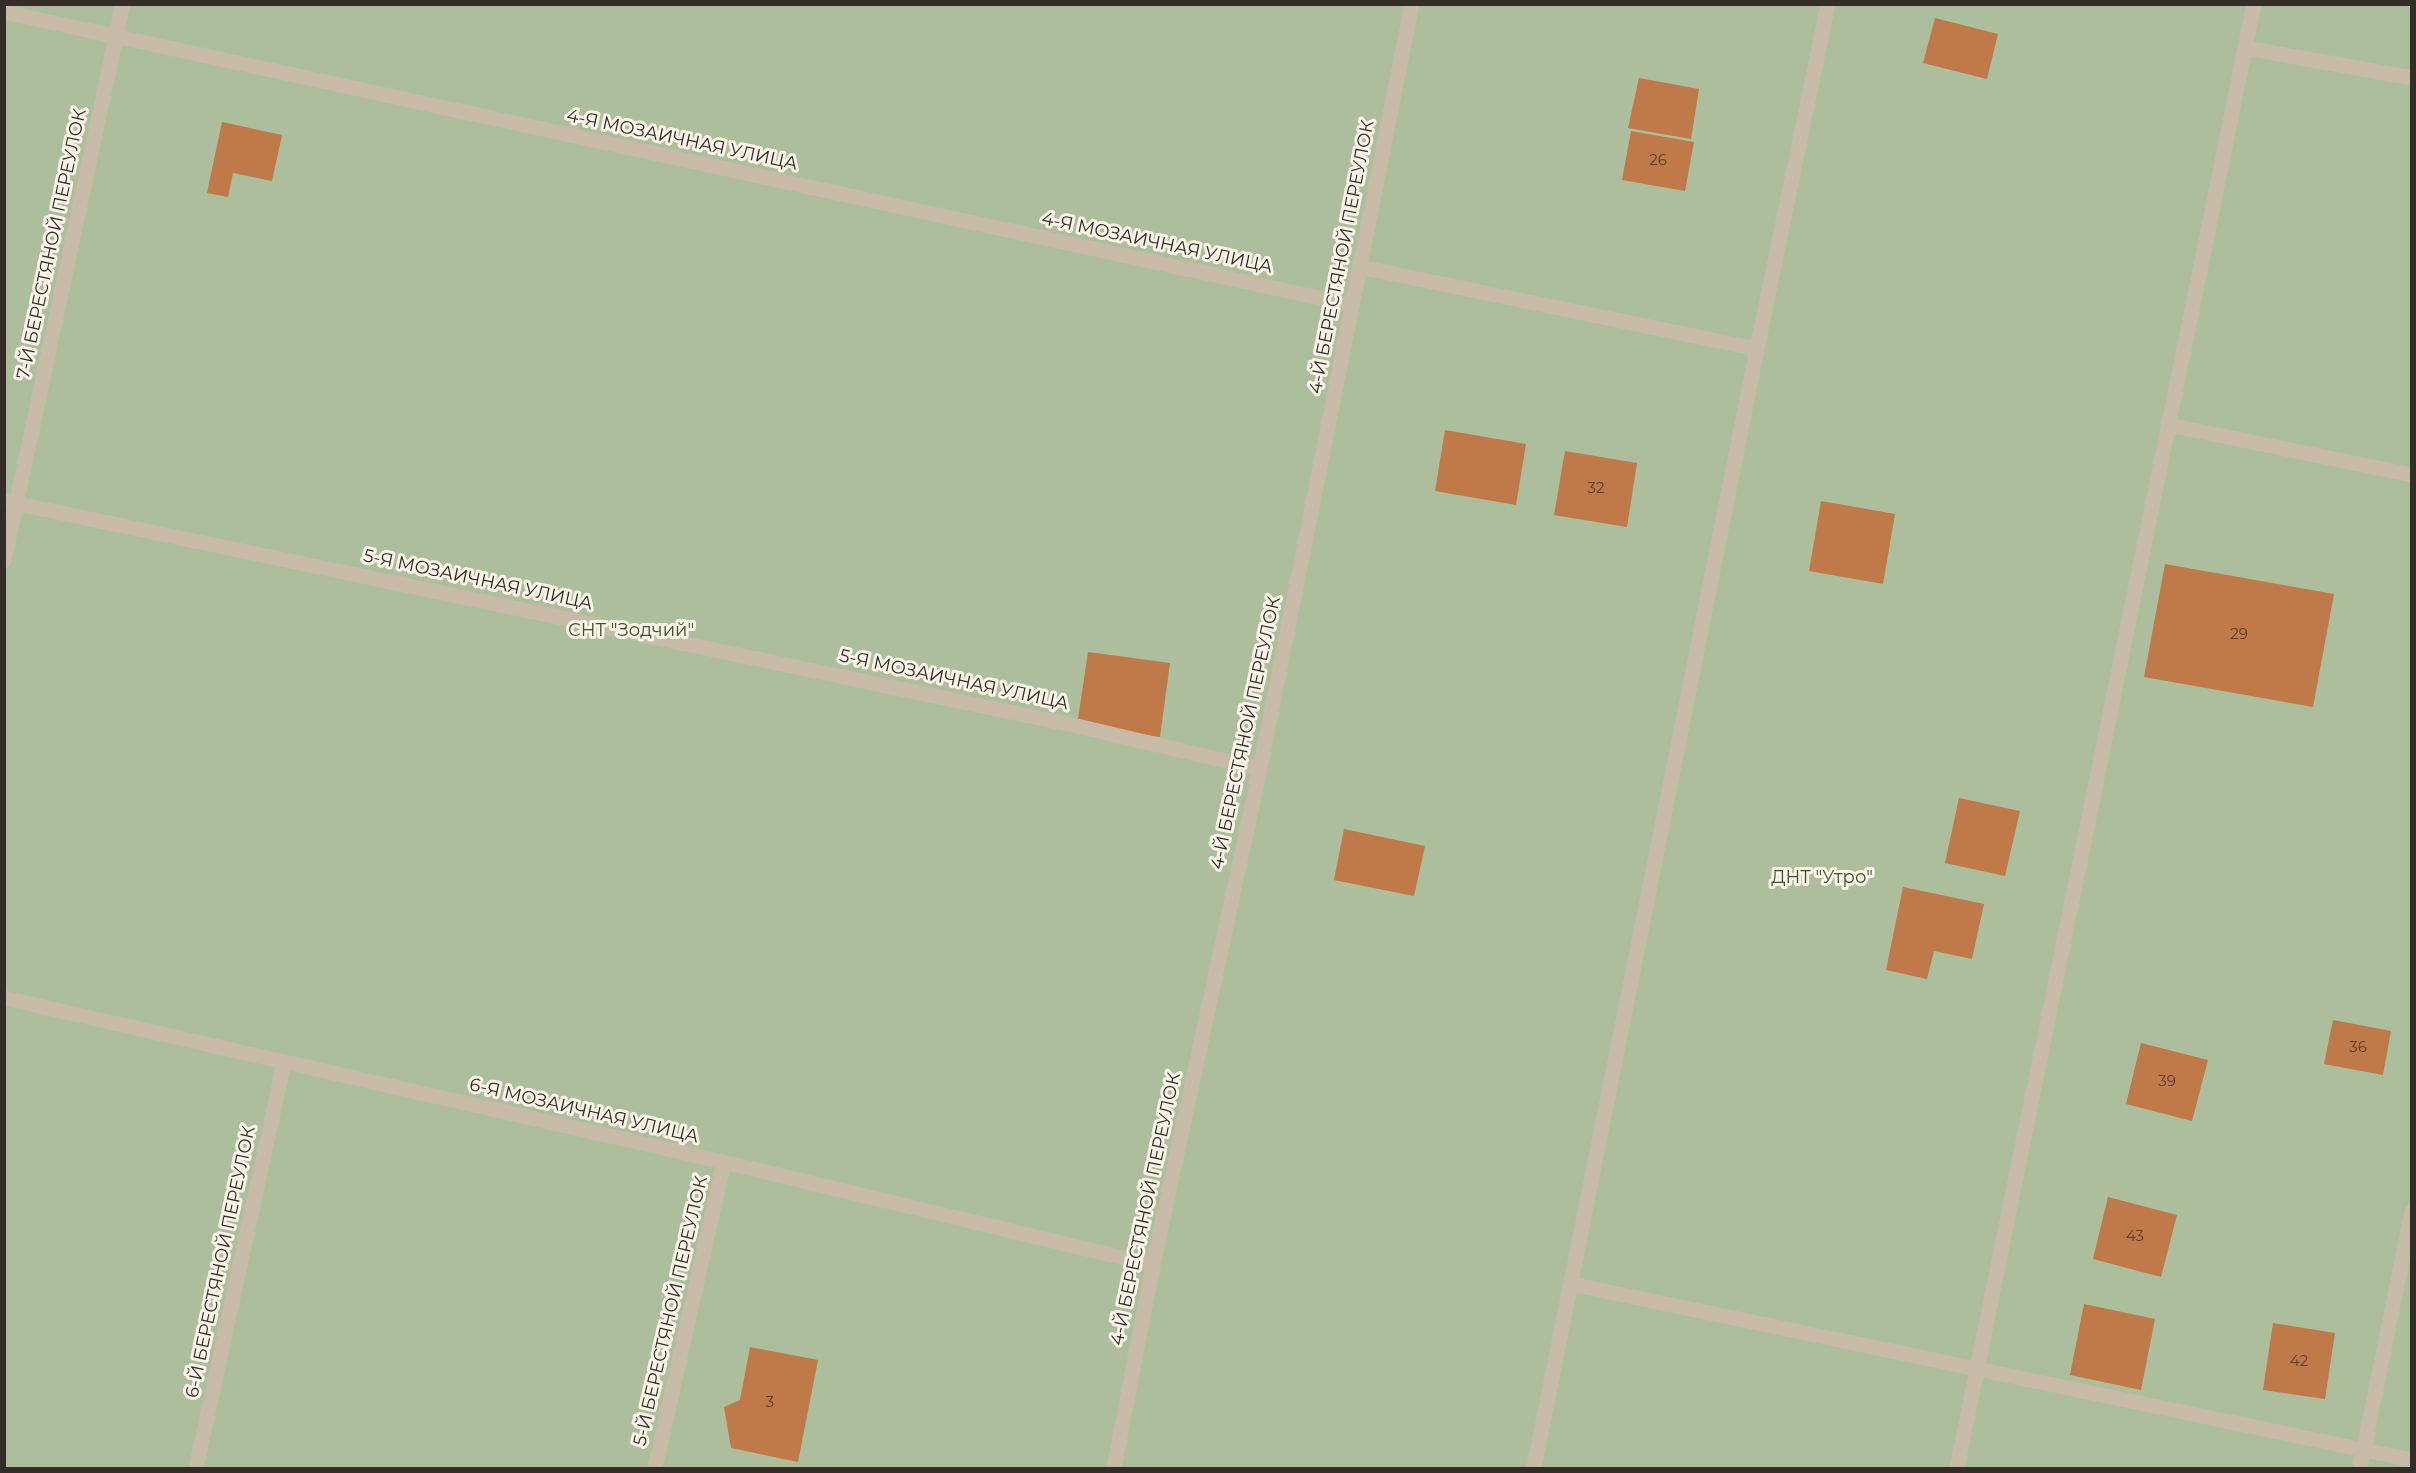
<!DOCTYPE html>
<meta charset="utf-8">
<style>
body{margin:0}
#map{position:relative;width:2416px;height:1473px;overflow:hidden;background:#f0e9da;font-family:Montserrat,sans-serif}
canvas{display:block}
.frame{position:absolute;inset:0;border:6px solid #342d27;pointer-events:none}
</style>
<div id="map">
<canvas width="2416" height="1473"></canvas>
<div class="frame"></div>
</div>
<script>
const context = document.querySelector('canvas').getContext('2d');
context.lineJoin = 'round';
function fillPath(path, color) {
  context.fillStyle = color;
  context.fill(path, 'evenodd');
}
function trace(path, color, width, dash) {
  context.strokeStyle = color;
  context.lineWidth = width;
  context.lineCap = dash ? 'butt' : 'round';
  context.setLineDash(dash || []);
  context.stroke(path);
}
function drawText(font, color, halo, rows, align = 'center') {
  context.font = font + ' Montserrat,sans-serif';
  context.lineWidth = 6;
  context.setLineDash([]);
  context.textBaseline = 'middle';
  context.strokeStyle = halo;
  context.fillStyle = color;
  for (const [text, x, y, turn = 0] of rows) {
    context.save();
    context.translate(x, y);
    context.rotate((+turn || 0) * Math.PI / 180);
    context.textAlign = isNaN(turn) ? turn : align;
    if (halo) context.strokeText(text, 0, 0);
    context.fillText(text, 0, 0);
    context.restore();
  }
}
const green = new Path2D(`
 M5,5H2411V1468H5Z`);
const building = new Path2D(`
 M1935,18L1998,34L1987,79L1923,63Z
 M1639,78L1699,89L1691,139L1628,128Z
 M222,122L282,135L272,181L233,173L228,197L207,193Z
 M1631,131L1694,142L1685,191L1622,180Z
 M1445,430L1526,444L1516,505L1435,491Z
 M1565,451L1637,463L1627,527L1554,515Z
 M1821,501L1895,514L1883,584L1809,571Z
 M2165,564L2334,594L2313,707L2144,677Z
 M1088,652L1170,663L1160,737L1077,726Z
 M1959,798L2020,811L2005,876L1945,863Z
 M1344,829L1425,846L1414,896L1334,880Z
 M1903,887L1984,904L1972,959L1934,951L1927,979L1886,970Z
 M2333,1020L2391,1031L2383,1075L2324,1064Z
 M2141,1043L2208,1060L2192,1121L2126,1104Z
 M2108,1197L2177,1215L2161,1277L2093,1259Z
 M2084,1304L2155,1319L2141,1390L2070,1375Z
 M2273,1323L2335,1333L2325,1399L2263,1390Z
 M750,1347L818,1360L798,1462L731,1448L724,1407L740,1400Z`);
const service = new Path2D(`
 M4,12L1352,305
 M2246,48L2412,78
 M1360,267L1757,349
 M2169,425L2412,475
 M4,501L1077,726L1260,769
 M4,561L123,4
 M4,998L724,1162L1153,1265
 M1571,1284L2412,1460
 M196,1468L284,1063
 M655,1468L724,1162
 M1114,1468L1153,1265L1260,769L1412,4
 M1534,1468L1757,349L1828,4
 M1957,1468L2254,4
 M2360,1468L2412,1211`);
const numberNames = [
 ["26",1658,161],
 ["32",1596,489],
 ["29",2239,635],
 ["36",2358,1048],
 ["39",2167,1082],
 ["43",2135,1237],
 ["42",2299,1362],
 ["3",770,1403]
];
const streetNames = [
 ["4-Я МОЗАИЧНАЯ УЛИЦА",682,140,12],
 ["4-Я МОЗАИЧНАЯ УЛИЦА",1157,243,12],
 ["7-Й БЕРЕСТЯНОЙ ПЕРЕУЛОК",52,244,-78],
 ["4-Й БЕРЕСТЯНОЙ ПЕРЕУЛОК",1342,257,-79],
 ["5-Я МОЗАИЧНАЯ УЛИЦА",478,580,12],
 ["5-Я МОЗАИЧНАЯ УЛИЦА",954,680,12],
 ["4-Й БЕРЕСТЯНОЙ ПЕРЕУЛОК",1246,733,-78],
 ["6-Я МОЗАИЧНАЯ УЛИЦА",584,1111,13],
 ["4-Й БЕРЕСТЯНОЙ ПЕРЕУЛОК",1146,1209,-78],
 ["6-Й БЕРЕСТЯНОЙ ПЕРЕУЛОК",221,1262,-78],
 ["5-Й БЕРЕСТЯНОЙ ПЕРЕУЛОК",671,1311,-77]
];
const parkNames = [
 ["СНТ \"Зодчий\"",631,631],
 ["ДНТ \"Утро\"",1822,878]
];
fillPath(green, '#acbe9b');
fillPath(building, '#c07948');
trace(service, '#c7bba7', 15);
drawText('15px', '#57402f', null, numberNames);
drawText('18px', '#342d27', '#f8f3e6', streetNames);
drawText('18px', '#3d512c', '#f8f3e6', parkNames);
</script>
